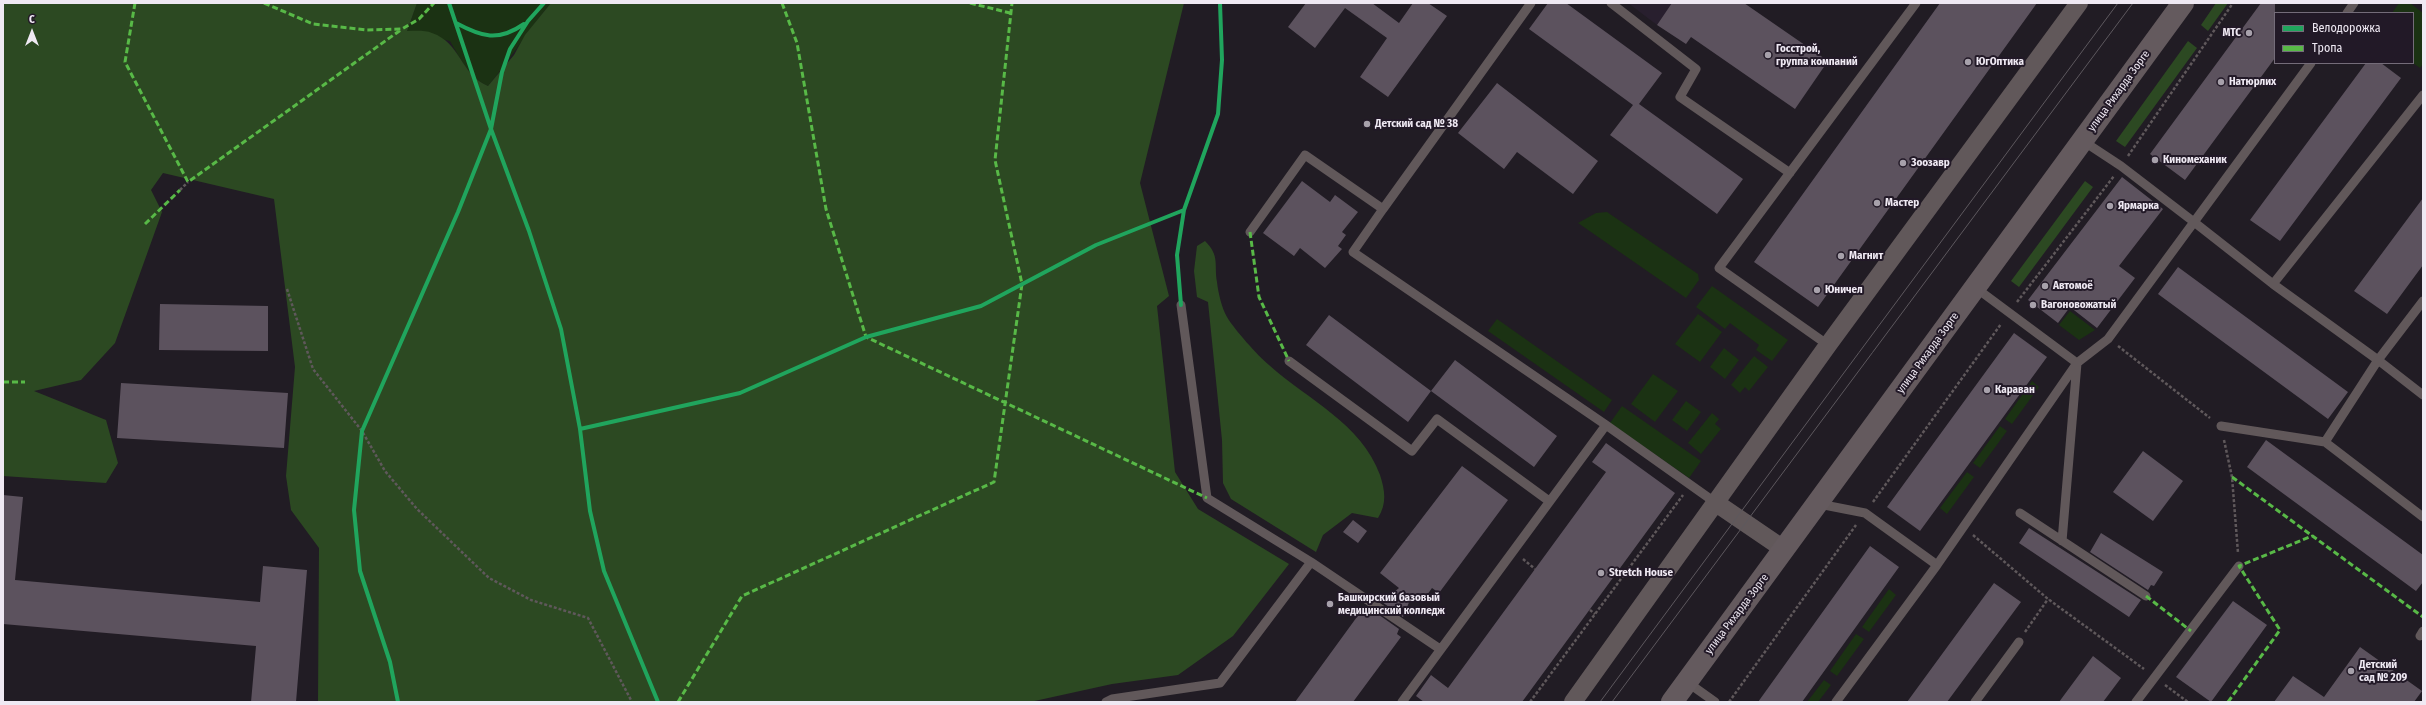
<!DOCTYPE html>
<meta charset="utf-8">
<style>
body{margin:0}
#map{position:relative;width:2426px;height:705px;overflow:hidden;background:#211c24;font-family:"Fira Sans Condensed",sans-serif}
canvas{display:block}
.frame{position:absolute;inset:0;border:4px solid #efe9f3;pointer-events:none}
.legend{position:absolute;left:2274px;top:12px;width:140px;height:52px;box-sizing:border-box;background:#221927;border:1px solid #746c79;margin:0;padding:5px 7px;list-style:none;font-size:12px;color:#efe9f3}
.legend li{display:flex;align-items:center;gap:8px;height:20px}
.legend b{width:20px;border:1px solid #746c79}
.north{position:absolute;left:12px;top:12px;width:40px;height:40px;-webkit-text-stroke:3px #221927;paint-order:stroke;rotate:0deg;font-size:11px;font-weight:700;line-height:16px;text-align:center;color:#efe9f3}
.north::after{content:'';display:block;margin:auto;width:14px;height:18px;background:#efe9f3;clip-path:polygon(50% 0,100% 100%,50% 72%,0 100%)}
</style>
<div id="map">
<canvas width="2426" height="705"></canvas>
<div class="frame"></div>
<ul class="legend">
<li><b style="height:5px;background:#20a55d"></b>Велодорожка</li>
<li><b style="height:5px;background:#58b947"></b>Тропа</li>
</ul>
<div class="north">С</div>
</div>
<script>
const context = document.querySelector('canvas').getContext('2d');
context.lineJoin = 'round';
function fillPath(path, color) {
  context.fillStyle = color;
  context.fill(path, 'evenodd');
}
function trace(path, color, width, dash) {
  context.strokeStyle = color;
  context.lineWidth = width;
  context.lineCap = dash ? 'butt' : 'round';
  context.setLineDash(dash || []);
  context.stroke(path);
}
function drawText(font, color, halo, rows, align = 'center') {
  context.font = font + ' "Fira Sans Condensed",sans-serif';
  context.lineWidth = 4;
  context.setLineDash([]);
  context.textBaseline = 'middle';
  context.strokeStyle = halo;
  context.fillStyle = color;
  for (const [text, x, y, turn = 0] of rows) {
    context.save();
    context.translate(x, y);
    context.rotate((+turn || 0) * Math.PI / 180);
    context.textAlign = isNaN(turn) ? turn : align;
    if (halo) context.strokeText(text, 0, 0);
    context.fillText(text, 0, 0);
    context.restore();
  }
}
const industrial = new Path2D(`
 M1628,3H1673L1657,25Z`);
const green = new Path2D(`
 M417,3H551C528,30 511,59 488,86C469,78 460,58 450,41L407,31Z
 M2399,3H2410L2423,13V64L2420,68L2413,63V13H2392Z
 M1607,212L1698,274L1699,280L1686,298L1578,223L1596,213Z
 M1712,286L1788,340L1772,361L1756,350L1759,345L1730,323L1725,329L1696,307Z
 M2070,311L2095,330L2079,340L2059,325Z
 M1698,314L1722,332L1700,362L1675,344Z
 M1497,319L1612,400L1604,412L1488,331Z
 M1724,348L1739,360L1725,379L1710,367Z
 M1754,356L1768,367L1749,391L1745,387L1740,393L1731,385Z
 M1653,374L1678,391L1655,422L1631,404Z
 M2032,381L2039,387L2012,424L2005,419Z
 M1686,401L1701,412L1687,431L1672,420Z
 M1622,406L1701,461L1689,478L1610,423Z
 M1712,413L1719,419L1715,424L1721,429L1701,454L1688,443Z
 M2000,426L2007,431L1980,468L1973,463Z
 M1967,472L1974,477L1947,514L1940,508Z
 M1889,589L1896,595L1869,632L1862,627Z
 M1856,634L1864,639L1837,676L1830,671Z
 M1824,680L1831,685L1818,702H1807Z`);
const forest = new Path2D(`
 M3,3H417L407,31C415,31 425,30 432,33C461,43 460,74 488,86L514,55L525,35L551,3H1184L1140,183L1169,296L1157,306L1175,472L1198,509L1289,564L1233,636L1178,675L1112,684L1030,702H318L319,548L291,510L286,476L295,367L274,199L163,173L151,190L162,212L115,343L81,380L34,391L106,420L118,463L106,483L3,476Z
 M2216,3H2228L2208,31L2201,25Z
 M2188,41L2197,48L2125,147L2116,141Z
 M2085,181L2093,187L2019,287L2011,281Z
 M1205,241C1220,256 1214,264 1217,282C1218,292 1222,309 1227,317C1234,329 1258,356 1269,365C1308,400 1361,423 1380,475C1385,491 1387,503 1378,518L1352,513L1323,535L1316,552L1231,499L1223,483L1222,440L1208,302L1197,297L1194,271L1197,246Z`);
const building = new Path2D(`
 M1306,3H1372L1399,23L1413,3H1428L1447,16L1388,97L1360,77L1387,38L1345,8L1315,48L1288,27Z
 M1548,3H1566L1662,73L1639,104L1743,179L1717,214L1610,135L1633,105L1529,29Z
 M1672,3H1744L1828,61L1795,109L1691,37L1686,44L1657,25Z
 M1940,3H2037L1818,307L1754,262Z
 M2261,3H2275V58L2185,180L2150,154Z
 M2366,63H2381L2401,78L2280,241L2250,220Z
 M1497,83L1598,161L1573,194L1517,152L1504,169L1458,133Z
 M2122,177L2163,209L2119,266L2135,278L2097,328L2070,307L2058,323L2028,300Z
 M1302,181L1330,202L1335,195L1358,212L1342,232L1346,235L1338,246L1342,249L1325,268L1300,248L1294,256L1263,233Z
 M2423,198V265L2387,314L2354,291Z
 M2178,267L2348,392L2328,419L2158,294Z
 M160,304L268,306V351L159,350Z
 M1329,315L1431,391L1408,422L1306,345Z
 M2014,333L2047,357L1920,531L1887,507Z
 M1455,360L1557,436L1534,467L1431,391Z
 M121,383L288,393L284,448L117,438Z
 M2266,440L2423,555V582L2416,591L2247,467Z
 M1606,443L1675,493L1522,702H1424L1416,696L1431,675L1448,688L1606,472L1592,462Z
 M2143,451L2183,481L2153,521L2113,492Z
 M1462,466L1508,500L1439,593L1432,588L1422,602L1412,595L1403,617L1382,602L1399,588L1380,573Z
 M3,495L23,497L15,580L260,602L263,566L307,570L296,702H251L256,646L3,624Z
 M1353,520L1367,531L1358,543L1343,532Z
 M2029,528L2141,600L2129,617L2019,543Z
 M2101,533L2163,572L2154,586L2151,585L2148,590L2090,552Z
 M1870,546L1899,567L1802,702H1758Z
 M1994,583L2021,602L1947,702H1907Z
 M2233,601L2267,625L2211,702L2176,677Z
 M1362,610L1368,614L1372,610L1399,629L1397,634L1401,637L1353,702H1295Z
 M2360,647L2422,691L2414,702H2274L2293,676L2324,697Z
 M2093,656L2121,678L2103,702H2059Z`);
const path = new Path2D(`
 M2128,156L2233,3
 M180,190L188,182
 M287,289L313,369L362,431L385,471L417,509L489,578L531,600L588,618L632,702
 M2017,302L2114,176
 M2118,346L2210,418
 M2224,440L2232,477L2238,553
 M1873,502L2001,324
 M1973,535L2048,599L2144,669
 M1523,559L1535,569
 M1590,610L1595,614
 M2025,632L2048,599
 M2165,685L2188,702
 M1530,702L1683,495
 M1729,702L1856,525`);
const service = new Path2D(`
 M1611,3L1696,69L1680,97L1790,173
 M2347,13L2354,3
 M2083,141L2121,166L2194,222L2311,63
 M1383,209L1353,252L1606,425L1716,503
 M1250,232L1305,155L1383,209L1531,3
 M2273,284L2378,360L2423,301
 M1976,288L2077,363L2062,541
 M1181,305L1207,498L1311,562L1440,649
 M1828,345L1719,268L1916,3
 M1289,361L1412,451L1437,419L1549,501
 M2221,426L2325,442L2378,360L2423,395
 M2325,442L2423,517
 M1819,504L1865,513L1937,565
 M2020,513L2146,596
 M2420,636L2423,631
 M1687,682L1715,702
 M1106,702L1112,699L1220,683L1311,562
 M1402,702L1606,425
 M1836,702L1937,565L2077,363L2108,339L2194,222L2273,284L2423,95
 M1975,702L2019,642
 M2136,702L2239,566`);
const minor = new Path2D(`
 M1716,503L1785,550
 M1573,702L1828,345L2079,3`);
const secondary = new Path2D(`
 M1672,702L2183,3`);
const tram = new Path2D(`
 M1600,702L2118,3
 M1612,702L2133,3`);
const quiet = new Path2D(`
 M135,3L125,62L188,182L402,29
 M264,3L313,24L367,30L402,29L419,19L434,3
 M782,3L797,43L826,209L866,337L1207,498
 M970,3L1010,13
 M145,224L180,190
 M1250,232L1259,297L1289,361
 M3,382H25
 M2232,477L2423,617
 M2146,596L2191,631
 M678,702L742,596L994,482L1022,284L995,160L1012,3
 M2228,702L2280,630L2239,566L2312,536`);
const cycleway = new Path2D(`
 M449,3L491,129L529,231L561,329L580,429L590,511L604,571L658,702
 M456,23C482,37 498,42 524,24
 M1181,305L1177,255L1184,210L1218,114L1222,60L1220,3
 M580,429L740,393L866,337L981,306L1096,245L1184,210
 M398,702L390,662L360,571L354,510L362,431L458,212L491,129L502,72L510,49L528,21L544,3`);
const markers = [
 [2249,33,4,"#a7a1ab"],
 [1768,55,4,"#a7a1ab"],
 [1968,62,4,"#a7a1ab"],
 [2221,82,4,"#a7a1ab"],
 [1367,124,4,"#a7a1ab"],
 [2155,160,4,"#a7a1ab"],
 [1903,163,4,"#a7a1ab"],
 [1877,203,4,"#a7a1ab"],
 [2110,206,4,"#a7a1ab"],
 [1841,256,4,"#a7a1ab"],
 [2045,286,4,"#a7a1ab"],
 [1817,290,4,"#a7a1ab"],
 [2033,305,4,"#a7a1ab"],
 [1987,390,4,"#a7a1ab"],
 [1601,573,4,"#a7a1ab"],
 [1330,604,4,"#a7a1ab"],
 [2351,671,4,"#a7a1ab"]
];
const poiNames = [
 ["МТС",2241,33,"right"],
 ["Госстрой,",1776,49],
 ["группа компаний",1776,62],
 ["ЮгОптика",1976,62],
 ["Натюрлих",2229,82],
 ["Детский сад № 38",1375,124],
 ["Киномеханик",2163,160],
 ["Зоозавр",1911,163],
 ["Мастер",1885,203],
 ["Ярмарка",2118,206],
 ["Магнит",1849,256],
 ["Автомоё",2053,286],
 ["Юничел",1825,290],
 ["Вагоновожатый",2041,305],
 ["Караван",1995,390],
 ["Stretch House",1609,573],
 ["Башкирский базовый",1338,598],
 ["медицинский колледж",1338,611],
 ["Детский",2359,665],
 ["сад № 209",2359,678]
];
const streetNames = [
 ["улица Рихарда Зорге",2119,91,-54],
 ["улица Рихарда Зорге",1928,353,-54],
 ["улица Рихарда Зорге",1737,614,-53]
];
fillPath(industrial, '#281f2e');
fillPath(green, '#1b3213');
fillPath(forest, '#2c4922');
fillPath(building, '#5c525e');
trace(path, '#5f585b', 2.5, [3, 2]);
trace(service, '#61585a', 9);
trace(minor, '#61585a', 18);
trace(secondary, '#645a5e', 22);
trace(tram, '#5d585e', 1);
trace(quiet, '#58b947', 3, [6, 3]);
trace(cycleway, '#20a55d', 4);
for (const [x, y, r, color] of markers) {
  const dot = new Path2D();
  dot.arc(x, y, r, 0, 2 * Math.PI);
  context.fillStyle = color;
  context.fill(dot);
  trace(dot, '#221927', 1.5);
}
drawText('bold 11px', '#efe9f3', '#221927', poiNames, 'left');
drawText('11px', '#efe9f3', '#221927', streetNames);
</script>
